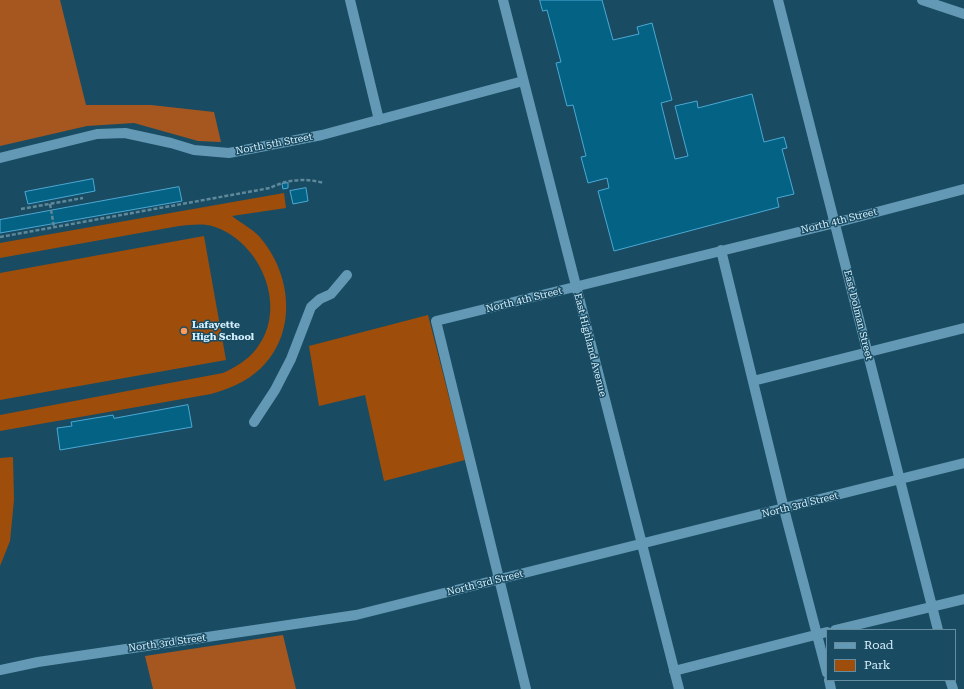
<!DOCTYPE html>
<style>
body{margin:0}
#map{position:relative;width:964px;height:689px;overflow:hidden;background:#194c62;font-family:"Roboto Serif",serif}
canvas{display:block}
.legend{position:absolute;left:826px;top:629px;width:130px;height:52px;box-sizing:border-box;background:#194c62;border:1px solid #658da0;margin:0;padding:5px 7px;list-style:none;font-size:12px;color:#d6effd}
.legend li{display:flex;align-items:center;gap:8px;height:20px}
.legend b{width:20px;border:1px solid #658da0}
</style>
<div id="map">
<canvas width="964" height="689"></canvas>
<ul class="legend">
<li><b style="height:5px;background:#6499b5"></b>Road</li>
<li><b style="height:11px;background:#9f4d0a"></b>Park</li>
</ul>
</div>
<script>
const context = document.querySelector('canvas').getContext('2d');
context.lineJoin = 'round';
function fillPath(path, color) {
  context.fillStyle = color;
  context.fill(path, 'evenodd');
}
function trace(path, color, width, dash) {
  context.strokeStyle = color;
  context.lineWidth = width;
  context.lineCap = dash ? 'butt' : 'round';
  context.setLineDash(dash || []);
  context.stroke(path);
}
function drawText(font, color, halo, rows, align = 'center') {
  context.font = font + ' "Roboto Serif",serif';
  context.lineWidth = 3;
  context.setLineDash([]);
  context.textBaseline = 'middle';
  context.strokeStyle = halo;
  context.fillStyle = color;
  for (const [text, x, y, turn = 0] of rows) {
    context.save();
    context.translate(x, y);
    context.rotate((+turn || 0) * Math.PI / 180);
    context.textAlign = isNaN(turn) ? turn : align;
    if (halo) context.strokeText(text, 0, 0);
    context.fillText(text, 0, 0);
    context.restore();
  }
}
const green = new Path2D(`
 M284,193L286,208L232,216C242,224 255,230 263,241C292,278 297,334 260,369C246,382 229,389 211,394L0,431V415L223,373C236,367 248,360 257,348C289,307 260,240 212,226C201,223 189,225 179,226L0,258V243Z
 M204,236L226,360L0,400V273Z
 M428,315L465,460L384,481L365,395L319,406L309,346Z
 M13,457L14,500L10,541L0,566V458Z`);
const forest = new Path2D(`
 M0,0H60L86,105H151L214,112L221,142L198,141L134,123L87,126L0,146Z
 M283,635L296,689H153L145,656Z`);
const building = new Path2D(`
 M540,0H602L613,40L639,34L637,27L652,23L672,100L661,103L675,159L688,156L675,106L697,101L698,108L752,94L764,142L784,137L787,148L782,149L794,194L777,198L779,207L614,251L598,191L609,188L607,178L588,183L581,157L586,156L573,105L567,106L556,63L561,62L547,10L543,11Z
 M93,179L95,191L28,204L25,192Z
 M288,183V188L283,189L282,184Z
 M179,187L182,201L0,233V220Z
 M306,188L308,201L293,204L290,191Z
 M188,405L192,427L60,450L57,428L72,426L71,422L113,415L114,418Z`);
const path = new Path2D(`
 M50,204L54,227
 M21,209L83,198
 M0,237L270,188C287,179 306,178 324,183`);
const minor = new Path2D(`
 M350,0L379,120
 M503,0L679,689
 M778,0L938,630
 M922,0L964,14
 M0,158L97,134L125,133L171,143L194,150L229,153L322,135L523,81
 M721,250L784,509L827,673
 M753,381L964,328
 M254,422L275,390L291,359L311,307L320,299L331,294L347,275
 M835,630L964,599
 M0,670L38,662L356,615L964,463
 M674,671L827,632
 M829,680L831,689
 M950,680L953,689
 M526,689L436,321L835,223L964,189`);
const markers = [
 [184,331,4,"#ff9a5b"]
];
const streetNames = [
 ["North 5th Street",274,144,-11],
 ["North 4th Street",839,221,-14],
 ["North 4th Street",524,300,-14],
 ["East Dolman Street",858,315,76],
 ["East Highland Avenue",590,345,76],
 ["North 3rd Street",800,505,-14],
 ["North 3rd Street",485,583,-14],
 ["North 3rd Street",167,643,-8]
];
const poiNames = [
 ["Lafayette",192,325],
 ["High School",192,337]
];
fillPath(green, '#9f4d0a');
fillPath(forest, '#a6571f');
fillPath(building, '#046284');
trace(building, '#4ba9d5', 1);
trace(path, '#5f889b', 2.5, [4, 2]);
trace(minor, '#6499b5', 10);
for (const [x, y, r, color] of markers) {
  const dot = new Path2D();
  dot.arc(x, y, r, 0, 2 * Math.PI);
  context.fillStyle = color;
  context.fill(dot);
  trace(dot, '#194c62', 1.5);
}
drawText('10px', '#d6effd', '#194c62', streetNames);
drawText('bold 10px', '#d6effd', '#194c62', poiNames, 'left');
</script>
